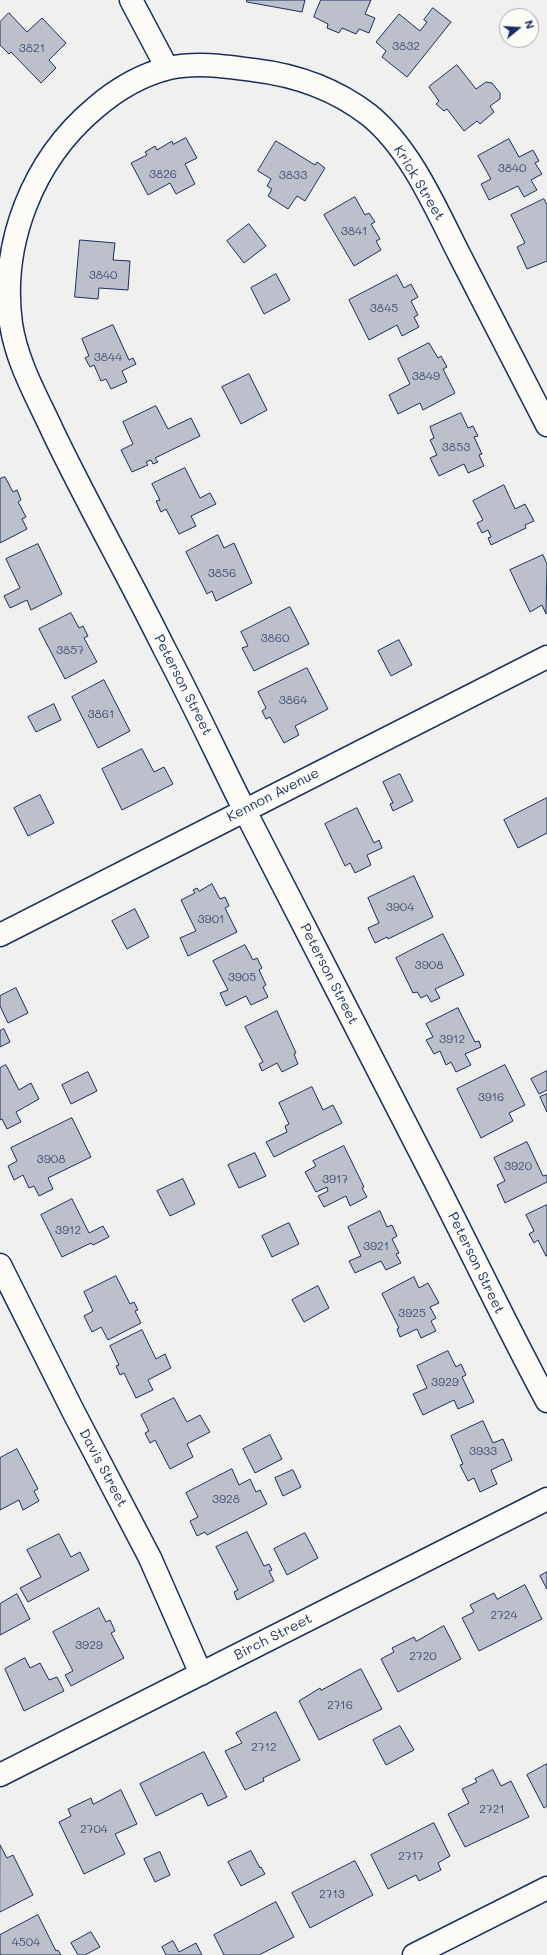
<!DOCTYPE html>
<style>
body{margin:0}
#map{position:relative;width:547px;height:1955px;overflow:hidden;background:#f0f0ee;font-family:Mali,sans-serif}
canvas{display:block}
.north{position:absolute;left:499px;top:8px;width:40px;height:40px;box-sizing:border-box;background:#fdfcf7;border:1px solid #a3aaba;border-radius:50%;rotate:72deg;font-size:11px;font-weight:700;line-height:16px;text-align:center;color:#1b2f5e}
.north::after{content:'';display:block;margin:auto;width:14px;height:18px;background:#1b2f5e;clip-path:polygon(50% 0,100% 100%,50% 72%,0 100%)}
</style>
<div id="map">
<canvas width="547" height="1955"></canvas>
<div class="north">N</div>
</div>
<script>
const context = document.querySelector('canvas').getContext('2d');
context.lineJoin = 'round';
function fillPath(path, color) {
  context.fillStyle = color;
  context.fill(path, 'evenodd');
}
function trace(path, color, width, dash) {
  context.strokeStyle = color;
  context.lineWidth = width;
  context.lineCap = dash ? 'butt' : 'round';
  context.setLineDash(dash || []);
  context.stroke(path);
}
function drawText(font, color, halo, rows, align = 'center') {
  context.font = font + ' Mali,sans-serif';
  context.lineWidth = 3;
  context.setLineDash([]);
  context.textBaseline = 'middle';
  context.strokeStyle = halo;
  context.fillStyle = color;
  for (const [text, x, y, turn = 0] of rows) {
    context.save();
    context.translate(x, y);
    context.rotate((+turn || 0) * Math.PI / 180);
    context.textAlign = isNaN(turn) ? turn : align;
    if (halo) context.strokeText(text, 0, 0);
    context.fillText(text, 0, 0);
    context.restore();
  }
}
const building = new Path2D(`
 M247,0H305L302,12L247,2Z
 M321,0H371L365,14L375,18L369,33L359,29L356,34L342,28L339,33L327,28L328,24L314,17Z
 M433,8L451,22L407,77L382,57L386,51L376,42L399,14L420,31L427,22L424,20Z
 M9,13L27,32L42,18L66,43L49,60L56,68L41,83L11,52L9,54L0,45V22Z
 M457,65L476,89L486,82L492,83L500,93V99L490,106L494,112L480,124L477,121L464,131L447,109L444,111L436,104L439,101L429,87Z
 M186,138L197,158L185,164L195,184L176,194L170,183L148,195L131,163L147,155L145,152L155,146L157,150L172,141L173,144Z
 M509,139L519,157L533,150L539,161L535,163L542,174L531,180L537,190L524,197L518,186L489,200L481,184L491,179L478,156Z
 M276,141L315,165L317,162L325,168L305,201L297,196L288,209L268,196L272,189L267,186L271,179L258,171Z
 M355,197L365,215L369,213L375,222L371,224L380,239L376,241L381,250L354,266L324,215Z
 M544,199L547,205V261L527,269L517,247L525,243L511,215Z
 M249,224L266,246L244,263L227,241Z
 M80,240L115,243L113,260L130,261L128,290L99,288L98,299L75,297Z
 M276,274L290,300L264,314L251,288Z
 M397,275L404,288L411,284L418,297L411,301L418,315L414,317L419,327L402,336L397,325L369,340L349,300Z
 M113,325L129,360L133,358L136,364L122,371L127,382L111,389L106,379L101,381L94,365L90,367L85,358L89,356L82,339Z
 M429,343L438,358L441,356L447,367L443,369L455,393L423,410L420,403L398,414L389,395L410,384L398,359Z
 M249,374L267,410L241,424L222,387Z
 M156,406L168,429L191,418L200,436L155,458L158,462L153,464L151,460L146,462L148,465L132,472L121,450L133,444L123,422Z
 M461,413L468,428L473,426L478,436L474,437L482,454L479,455L484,466L468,473L464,464L439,476L430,458L437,455L430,440L434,438L430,427Z
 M185,468L200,498L210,493L216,504L191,516L196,526L179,534L166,509L161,512L156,501L160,500L152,484Z
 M5,477L13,492L17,490L21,500L18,502L26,517L22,519L27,529L0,543V479Z
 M504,485L515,509L525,504L534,521L525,525L526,528L491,545L488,538L491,537L488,530L482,533L477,523L483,520L473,501Z
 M218,535L224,548L234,543L252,583L216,601L212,591L207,594L186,552Z
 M38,544L62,594L31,610L27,600L10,608L4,596L20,588L6,559Z
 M543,555L547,564L546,614L542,605L530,612L510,570Z
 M290,607L309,644L254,671L242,648L248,646L241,632Z
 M71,613L79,628L83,626L88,636L84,638L97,662L65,679L39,629Z
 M399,640L412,665L391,676L378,651Z
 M307,668L328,709L295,726L299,735L284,743L270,717L266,719L262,711L266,708L258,692Z
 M104,680L130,731L98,748L72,697Z
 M54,704L61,720L36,732L28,717Z
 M142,749L154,772L164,767L173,784L122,810L102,769Z
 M400,774L413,801L393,811L390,804L393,803L383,782Z
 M40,795L54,823L28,836L14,808Z
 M547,798V833L518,848L504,820Z
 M357,808L374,843L379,840L382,848L367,855L371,865L355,873L350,863L345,866L325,824Z
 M414,876L433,917L388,939L387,937L375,943L368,928L379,923L368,898Z
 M212,884L220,899L225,897L229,906L225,908L237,932L188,956L180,938L196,931L181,900L195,893L193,890L197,888L199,891Z
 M135,909L149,937L127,949L112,921Z
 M443,934L464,975L435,989L440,998L431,1002L427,995L421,998L417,992L413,993L396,958Z
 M245,945L253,960L257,958L262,968L259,970L266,985L263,987L268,997L251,1005L246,996L226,1006L220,993L228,990L213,961Z
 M16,988L28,1013L8,1023L0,1006V996Z
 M458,1008L475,1042L479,1041L481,1047L465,1054L471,1065L456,1072L451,1062L446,1065L440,1051L434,1054L426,1040L433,1037L426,1024Z
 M277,1011L296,1053L294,1054L298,1064L282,1072L277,1063L262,1071L259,1064L263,1062L245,1027Z
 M4,1029L10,1042L0,1047V1031Z
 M6,1065L19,1090L31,1083L39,1099L16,1112L21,1122L7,1129L2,1119L0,1120V1068Z
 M505,1065L525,1105L509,1113L513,1121L481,1138L457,1089Z
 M547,1071V1090L539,1094L531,1079Z
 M88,1072L97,1091L71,1104L62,1085Z
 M312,1087L323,1110L333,1105L342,1123L274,1157L266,1142L287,1132L285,1126L289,1124L279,1103Z
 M547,1094V1112L540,1097Z
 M72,1118L91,1157L48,1178L53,1189L39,1196L34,1186L29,1188L23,1175L14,1180L8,1166L17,1161L11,1148Z
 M527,1142L543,1176L547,1175V1182L505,1203L497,1185L505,1181L494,1158Z
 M344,1146L364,1187L362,1188L367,1197L350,1206L346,1196L324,1207L318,1196L328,1191L327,1187L316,1192L305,1172L316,1166L313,1161Z
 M255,1153L266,1176L239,1188L228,1165Z
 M183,1179L195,1204L170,1216L157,1191Z
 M72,1199L89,1233L103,1226L109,1237L93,1245L91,1243L62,1257L41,1215Z
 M547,1205V1256H546L538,1240L534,1243L529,1234L534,1231L526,1215Z
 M380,1211L387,1227L392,1225L397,1236L392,1239L399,1253L396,1254L401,1263L386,1270L381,1261L355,1273L349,1261L361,1256L348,1227Z
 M289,1223L299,1244L272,1257L262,1236Z
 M116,1276L130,1304L134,1302L138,1310L135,1311L141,1323L108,1340L101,1327L92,1332L84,1316L93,1311L84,1292Z
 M414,1277L419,1288L428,1283L439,1303L430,1307L436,1318L431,1321L436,1331L421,1338L417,1329L400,1337L397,1329L399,1328L382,1294Z
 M318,1286L329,1308L304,1322L292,1300Z
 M142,1330L156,1359L165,1354L171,1368L148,1380L153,1390L136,1398L124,1373L120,1375L116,1366L119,1365L110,1346Z
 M448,1351L456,1367L461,1364L466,1375L462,1377L474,1402L458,1409L454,1400L423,1415L413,1394L427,1388L417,1366Z
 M174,1398L187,1422L200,1415L210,1432L187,1444L193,1457L170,1469L155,1440L150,1443L145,1433L149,1431L141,1415Z
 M483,1421L493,1443L503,1439L512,1460L491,1470L497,1484L480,1492L474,1478L468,1481L460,1465L463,1464L451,1436Z
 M270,1435L282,1459L255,1473L243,1449Z
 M17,1449L38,1489L34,1491L39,1501L23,1510L19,1500L0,1510V1458Z
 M232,1469L239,1485L250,1479L256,1492L260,1490L267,1504L207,1535L205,1532L197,1536L190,1521L198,1517L186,1493Z
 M293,1470L301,1487L283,1496L275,1478Z
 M247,1532L264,1566L269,1564L272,1570L269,1571L274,1581L237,1600L234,1592L238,1590L216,1547Z
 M305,1533L318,1558L287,1575L274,1549Z
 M59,1534L71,1557L80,1552L89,1570L28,1602L20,1588L41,1577L27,1550Z
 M547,1572V1589L540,1576Z
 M525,1585L542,1619L479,1651L462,1618L474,1612L470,1605L494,1593L497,1599Z
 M17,1594L30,1619L0,1635V1604Z
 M99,1608L106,1622L110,1620L115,1631L111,1633L124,1658L71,1686L65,1675L73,1671L53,1632Z
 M444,1626L461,1659L398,1692L381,1659L394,1652L392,1648L414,1637L416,1641Z
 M25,1658L30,1668L40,1663L49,1680L57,1677L64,1691L24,1711L5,1669Z
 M361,1669L382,1709L319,1740L299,1701L320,1688L321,1690Z
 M276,1712L300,1760L263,1778L264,1781L245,1790L225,1751L242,1743L236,1733Z
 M400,1726L414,1750L386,1765L373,1740Z
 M204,1752L227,1797L208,1806L202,1793L156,1816L140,1784Z
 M547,1764V1806L544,1808L527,1775Z
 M493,1770L501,1786L511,1781L529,1817L465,1847L448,1814L469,1803L462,1789L477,1782L475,1779Z
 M121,1790L137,1824L115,1834L125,1854L84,1874L59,1822L71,1816L68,1809L91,1798L93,1804Z
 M434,1823L450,1856L438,1863L441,1870L419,1881L416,1875L388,1889L371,1855Z
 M0,1845L7,1858L13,1855L33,1895L0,1912Z
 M251,1851L260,1868L261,1867L265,1874L241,1886L228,1862Z
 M160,1852L170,1875L155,1882L144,1859Z
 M355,1861L373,1895L310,1928L292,1893Z
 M276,1902L294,1937L259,1955H224L214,1935Z
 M38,1915L56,1951L58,1950L61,1955H0V1935Z
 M91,1932L100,1947L85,1955H78L71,1943Z
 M173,1941L179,1952L196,1943L202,1955H166L162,1947Z`);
const street = new Path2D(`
 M131,0L167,68
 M547,425C518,369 489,312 460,256C436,209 411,149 369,115C334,88 296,75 253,70C224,66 197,62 169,68C140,75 117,89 95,108C33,160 0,243 11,324C17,363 37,397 53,432C88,505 128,575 164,648C192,701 217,755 244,809C306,931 370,1053 432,1175C471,1251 507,1327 547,1401
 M0,935L547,657
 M0,1265L73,1411L150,1558L201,1674
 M0,1775L547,1499
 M414,1955L547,1888`);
const numberNames = [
 ["3832",406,46],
 ["3821",32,48],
 ["3840",512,168],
 ["3826",163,174],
 ["3833",293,175],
 ["3841",354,231],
 ["3840",103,275],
 ["3845",384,308],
 ["3844",108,357],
 ["3849",426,376],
 ["3853",456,447],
 ["3856",222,573],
 ["3860",275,638],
 ["3857",70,650],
 ["3864",293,700],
 ["3861",101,714],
 ["3904",400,907],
 ["3901",211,919],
 ["3908",429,965],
 ["3905",242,977],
 ["3912",452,1039],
 ["3916",491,1097],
 ["3908",51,1159],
 ["3920",518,1166],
 ["3917",335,1179],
 ["3912",68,1230],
 ["3921",376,1246],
 ["3925",412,1313],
 ["3929",445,1382],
 ["3933",483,1451],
 ["3928",226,1499],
 ["2724",504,1615],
 ["3929",89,1645],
 ["2720",423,1656],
 ["2716",340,1705],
 ["2712",264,1747],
 ["2721",492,1809],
 ["2704",94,1829],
 ["2717",411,1856],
 ["2713",332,1894],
 ["4504",26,1942]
];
const streetNames = [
 ["Krick Street",419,183,59],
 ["Peterson Street",183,685,63],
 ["Kennon Avenue",273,795,-27],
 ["Peterson Street",329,974,63],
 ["Peterson Street",476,1263,64],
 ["Davis Street",103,1468,62],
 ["Birch Street",273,1637,-27]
];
fillPath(building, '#bbc0ca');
trace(building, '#1b2f5e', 1);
trace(street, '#1b2f5e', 25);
trace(street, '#fdfcf7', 22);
drawText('12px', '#435379', null, numberNames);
drawText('14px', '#1b2f5e', '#fdfcf7', streetNames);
</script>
